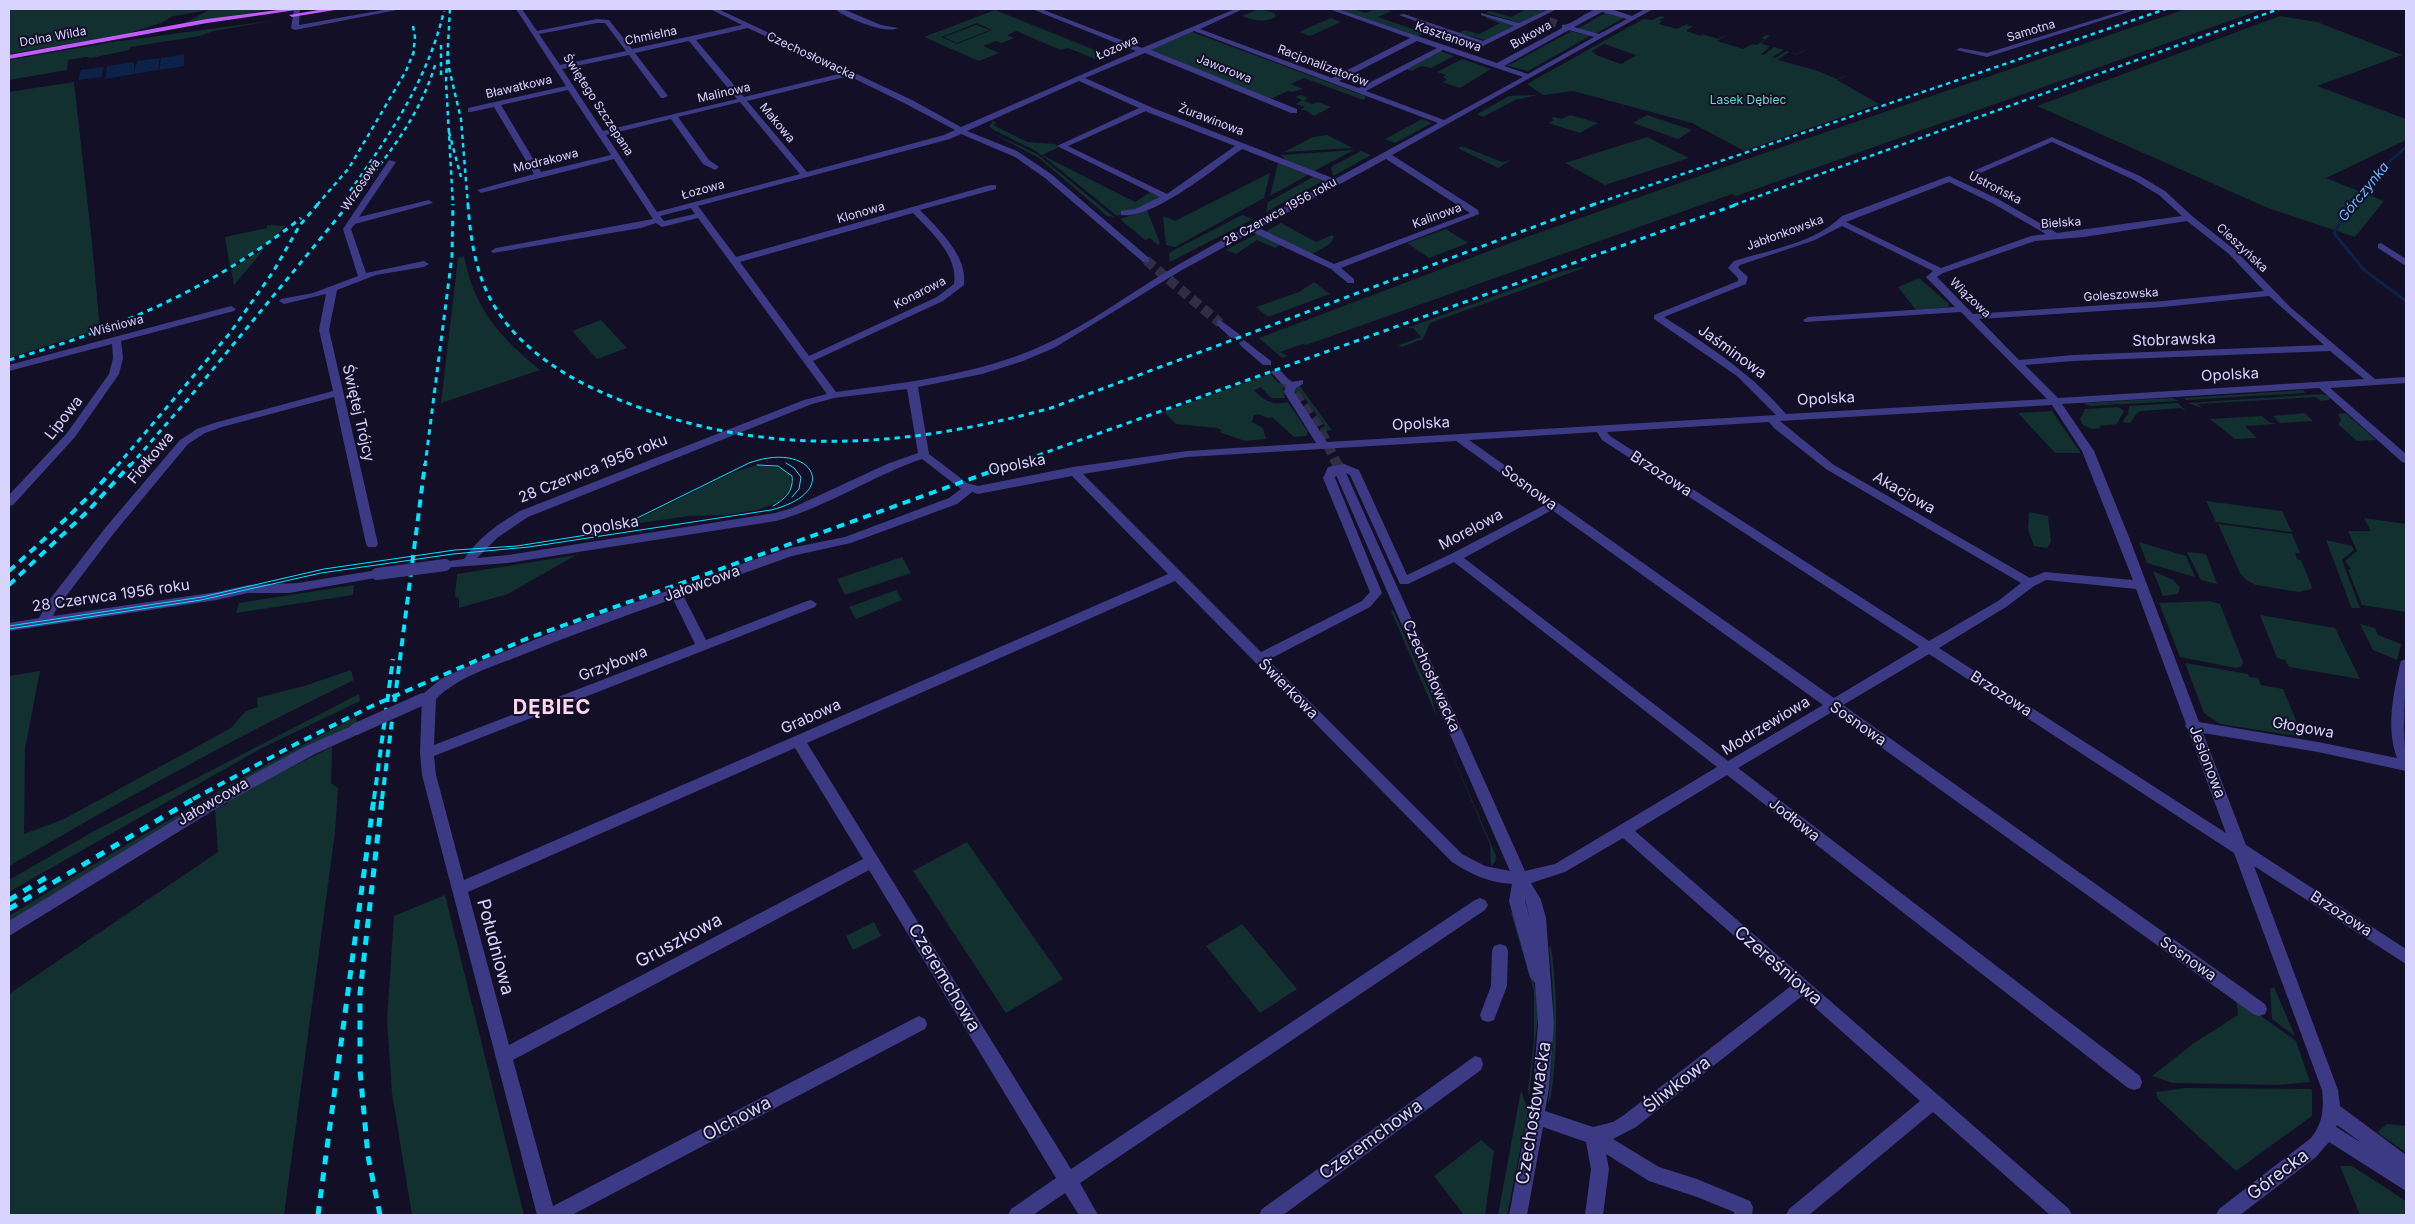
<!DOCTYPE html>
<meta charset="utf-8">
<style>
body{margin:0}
#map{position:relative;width:2415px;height:1224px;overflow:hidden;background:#130f26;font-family:Inter,sans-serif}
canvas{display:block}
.frame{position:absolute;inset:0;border:10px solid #d9d4ff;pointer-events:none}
</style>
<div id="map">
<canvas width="2415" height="1224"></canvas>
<div class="frame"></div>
</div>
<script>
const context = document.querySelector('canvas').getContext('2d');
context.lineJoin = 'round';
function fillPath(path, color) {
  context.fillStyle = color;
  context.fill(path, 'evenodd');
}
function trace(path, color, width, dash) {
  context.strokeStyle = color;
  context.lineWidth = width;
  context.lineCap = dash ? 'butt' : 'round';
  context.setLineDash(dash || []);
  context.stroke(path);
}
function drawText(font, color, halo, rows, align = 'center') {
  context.font = font + ' Inter,sans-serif';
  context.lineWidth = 4;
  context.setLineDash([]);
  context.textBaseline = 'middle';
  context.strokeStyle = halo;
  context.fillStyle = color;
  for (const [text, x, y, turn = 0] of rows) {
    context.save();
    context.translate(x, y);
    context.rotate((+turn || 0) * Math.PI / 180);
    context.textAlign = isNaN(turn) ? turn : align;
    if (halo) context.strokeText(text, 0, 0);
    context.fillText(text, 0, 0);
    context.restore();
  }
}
const green = new Path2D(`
 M9,9H273L183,24L209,10L173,16L161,23L126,34L9,54Z
 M1259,9L1274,13L1276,17C1263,23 1255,21 1242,16Z
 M1337,9H1353L1366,13C1375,9 1381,7 1391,11L1378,17L1424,33L1418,36Z
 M1527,9H1548L1520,23L1486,13L1490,11L1511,17Z
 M2186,9H2263L1736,196L1732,194L1306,345L1303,344L1280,352L1288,356L1282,358L1259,338L1521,239L1753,157Z
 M995,10L1105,54L1095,59L1068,48L1061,50L1016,31L1007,35L1014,38L1002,43L996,41L983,46L999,53L979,61L924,37ZM977,23L992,30L957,44L941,37Z
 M1607,12L1624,18L1595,34L1577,29Z
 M1660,16L1665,17L1659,20L1662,21L1659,24L1677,29L1689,23L1687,26H1693L1686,31L1701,36L1703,35L1699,33L1718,39L1729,34L1717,41L1743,49L1752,44L1757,45L1765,39L1761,38L1766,35L1770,36L1761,43L1771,47H1767L1769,48L1761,54L1764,55L1774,47L1784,50L1772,57L1775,58L1786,51L1797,54L1810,47L1797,55L1789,52L1778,60L1815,70L1837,79L1853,74L1837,80L1879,104L1744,151L1692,123L1573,91L1543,95L1527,84L1643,19L1653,20ZM1604,44L1636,55H1637L1621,64L1596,55L1592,51Z
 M2280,16L2317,22L2402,55L2317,86L2406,119V140L2326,178L2384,201L2355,237L2268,208L2037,106Z
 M1487,17L1515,26L1485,40L1458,33L1465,30L1479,34L1500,23L1485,18Z
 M1331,18L1341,22L1310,36L1299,32Z
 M277,20L213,31L200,36L130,47L129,50L91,58L86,57L68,60L67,70L9,80V60L113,42Z
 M976,25L990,30L957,43L944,37Z
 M1567,30L1590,36L1528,71L1505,65L1511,64L1570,32Z
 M1192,32L1365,96L1366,98L1363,100L1304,78L1291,84L1303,89L1292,92L1288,91L1273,98H1267L1150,50Z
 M1440,51L1454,56L1431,68L1421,66L1412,71L1406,69Z
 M1462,59L1491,69L1460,88L1442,82L1447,80L1443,77L1446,75L1437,72Z
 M74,82L92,243L100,329L9,358V92Z
 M1301,95L1308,98L1304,101L1312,104L1318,102L1331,107L1314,116L1305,110H1300L1305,107L1296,104L1302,100L1295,97Z
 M1534,95H1537L1515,100L1483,117L1477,114L1509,96Z
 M1570,115L1598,123L1580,133L1548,123L1554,120L1551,118L1554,117L1562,119Z
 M1647,115L1692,130L1678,139L1633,123Z
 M1422,119L1432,123L1395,143L1385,139Z
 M993,121L997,123L993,125L1027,142L1054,144L1059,147L1042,155L1135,202L1152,191L1163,197L1117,216L1048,160L1034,150L992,129L989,126Z
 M990,132L1037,154L1114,217L1107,216L1039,158Z
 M1327,135L1353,148L1284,152L1313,137Z
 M1647,137L1689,158L1605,185L1565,163Z
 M1462,146L1502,162L1511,160L1498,168L1458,148Z
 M1354,150L1314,171L1285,160L1281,155Z
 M1361,151L1371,155L1333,176L1331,167Z
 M1278,163L1308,175L1270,196Z
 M1270,173L1264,198L1175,247L1166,245L1163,216L1175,221Z
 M1313,177L1323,181L1266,212L1268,202Z
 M1147,210L1160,243L1158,245L1150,238L1145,240L1120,219Z
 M1242,215L1253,219L1170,262L1169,254L1172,251Z
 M1281,223L1316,242L1332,235L1334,237L1330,244L1312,254L1265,232Z
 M267,225L285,226L272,241L230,267L225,237L267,228Z
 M1446,229L1468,243L1429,258L1407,243Z
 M1256,234L1280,245L1275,248L1257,240L1236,254L1226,250Z
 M265,248L234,285L231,270Z
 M464,256C474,309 500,337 540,370L441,403L458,258Z
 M1581,267L1584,268L1430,323L1423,339L1402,347L1391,341L1399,345L1421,337L1413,328H1407L1560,272Z
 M1919,278L1949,304L1948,307L1916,310L1898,287Z
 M1314,282L1330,294L1268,317L1256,307L1299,292Z
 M601,320L627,348L597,359L572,331Z
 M1270,374L1279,383L1288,381L1283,388L1285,398H1271L1261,387L1254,390C1264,401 1273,406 1288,402L1308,432L1306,436L1294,437L1272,417L1268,418L1258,414L1254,415L1252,422L1263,428L1266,439L1245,441L1219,432L1222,430L1217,428L1176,424L1164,412Z
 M1299,385L1332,430L1320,432V428L1325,426L1303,396L1298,397L1294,394V389Z
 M2304,390L2305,393L2186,400L2184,398Z
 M2323,394L2330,397L2329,400L2321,401L2316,397L2198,404L2202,408L2188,403Z
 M2172,398L2179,401L2090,406L2083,403Z
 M2178,403L2187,412L2181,408L2141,411L2137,413L2130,423L2122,422L2128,414L2129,406Z
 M2118,407L2124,411L2117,424L2099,426L2101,428L2092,429L2083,425L2080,419L2085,409Z
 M2052,411L2080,452V453H2055L2018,413Z
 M2305,413L2313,421L2280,423L2273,416Z
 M2345,413L2347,414L2376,440L2357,441L2338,424L2341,420L2338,414Z
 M2262,416L2269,422L2276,424L2245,426L2257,438L2235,439L2210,419Z
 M754,466C766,466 781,465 790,475L791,488L779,502L757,510L726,515L689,516L626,525L734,472Z
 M2206,501L2282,511L2292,532L2216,522Z
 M2029,512L2048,516L2051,542L2047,548L2034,546L2028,530Z
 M2364,518L2406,524V612L2362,605L2348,570L2351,569L2345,561L2357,551L2348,531H2371Z
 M2218,524L2292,534L2300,553H2295L2297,559L2301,560L2312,587L2311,589L2299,592L2256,585L2246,580L2240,573Z
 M2326,540L2352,546L2354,550L2342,560L2360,608H2352L2350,604Z
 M2139,542L2186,556L2195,577L2147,563Z
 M2187,552L2206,554L2217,584L2201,580Z
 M576,555L508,594L459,608V598L455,597L457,574Z
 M902,557L911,573L845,595L837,579Z
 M2153,571L2173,580L2180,587L2178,594L2163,596Z
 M354,585L353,595L236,613L239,603Z
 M896,590L902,600L856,619L849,607Z
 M2209,601L2220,604L2243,662L2241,667L2236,668L2180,657L2159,603Z
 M1393,610L1431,695L1437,717L1391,611Z
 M2260,615L2335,628L2360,679L2289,667L2285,660L2277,658Z
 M2360,624L2375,628L2378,635L2401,644L2397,660L2373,650Z
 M2185,663L2248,674L2249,677L2258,678L2261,685L2283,689L2303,737L2220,724L2204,713Z
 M351,670L354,680C236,737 122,800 9,866V676L40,671L25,749L24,834L64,819L231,728L246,711L258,707L257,698L304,686Z
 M359,694L360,701L260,749L9,892V880L96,830Z
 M356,717L357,723L151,835L9,925V916C123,846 237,778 356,717Z
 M1440,726L1496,856L1495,862L1491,866L1490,845Z
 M332,747L331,783L338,788L335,832L284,1215H9V994L218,852L215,809L227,804L229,798Z
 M967,842L1063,979L1006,1013L913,871Z
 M445,895L524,1215H412L392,1093L387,1020L394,916Z
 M1511,913H1515L1536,991L1538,1016L1529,1097L1528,1090L1534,1040V991Z
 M874,922L881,936L853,950L846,936Z
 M1242,924L1297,989L1260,1013L1206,946Z
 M1551,946C1558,998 1558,1045 1551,1097L1548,1102C1554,1050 1556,1000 1549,948Z
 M2274,987L2295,1036L2272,1019L2270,989Z
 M2236,998L2296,1041L2310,1082L2279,1085L2173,1083L2152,1076L2194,1043L2238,1015Z
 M2185,1088L2311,1089L2312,1091V1116L2236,1171L2158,1099L2156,1092Z
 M1521,1090L1528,1111L1507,1215H1498Z
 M2387,1124L2406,1126V1153L2377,1132Z
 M1481,1140L1494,1151L1485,1215H1464L1434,1176Z
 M2340,1166H2352L2406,1201V1215H2360Z`);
const water = new Path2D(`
 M184,54V66L159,70L161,58Z
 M160,58L158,70L105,79L107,66L134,62V73L137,61Z
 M104,67L101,77L78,80L81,70Z`);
const streamFar1 = new Path2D(`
 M2350,205L2375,175L2406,147`);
const stream = new Path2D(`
 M2351,204L2334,233L2364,270L2406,301`);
const minorTunnelFar2 = new Path2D(`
 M1549,21L1560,25`);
const minorTunnelFar1 = new Path2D(`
 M1146,260L1220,323
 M1286,382L1318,425L1338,466`);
const minorTunnel = new Path2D(`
 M1337,464L1341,474`);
const minor = new Path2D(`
 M294,9H300L299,25L389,9H402L295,30L291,28Z
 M516,9H522L537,31L597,19L609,20L632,49L742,25L710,9H718L912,100L961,127L1136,51L1032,9H1041L1142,48L1235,9H1243L1200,29L1332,78L1410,38L1329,9H1338L1497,63L1562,28V25C1575,24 1584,12 1597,9C1607,6 1622,13 1632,16L1645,9H1653L1392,155L1478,210L1479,214L1341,268L1354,279V283H1348L1331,269L1252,232L1182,270L1054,348L1023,361L982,374L918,387L929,454L967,483L978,486L1073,467L1187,451L1316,443L1284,392L1286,385L1282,384L1271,372L1276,369L1280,370L1291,382L1303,380V384L1296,388L1294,392L1327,442L1776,415L1737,376L1654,319V315L1738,281V278L1728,268L1734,261C1769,250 1815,243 1842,216L1949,176L1998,199L2057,233L2182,216L2159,195L2134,180L2052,142L1978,174L1971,172L2052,137L2140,176L2165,191L2192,216L2235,250L2290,307L2375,379L2406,377V383L2330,388L2406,454V463L2402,462L2319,388L2062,404L2094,451L2129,537L2199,722L2318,742L2397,758C2386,727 2393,696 2400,664L2401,661L2406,659L2404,727L2406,771L2318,752L2203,733L2246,845L2406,949V964L2254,866L2338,1090L2340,1106L2406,1155V1191L2329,1142L2316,1157L2240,1215H2216L2219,1209L2311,1138C2323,1123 2324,1109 2322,1090L2234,853L1929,654L1843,705L2265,1004L2267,1009L2265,1014L2259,1016L2253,1014L1832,712L1738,768L2140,1076L2142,1082L2140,1088L2134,1090L2128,1088L1727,775L1635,831L2069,1209L2072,1215H2050L1933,1112L1809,1215H1786L1789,1209L1920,1101L1802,996L1636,1127L1613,1139L1659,1167L1697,1179L1750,1201L1753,1207L1752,1215H1734V1212L1697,1197L1649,1181L1606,1154L1609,1169L1603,1215H1585L1591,1169L1586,1142L1543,1127L1527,1215H1509L1533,1088L1538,1024L1535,983L1530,977L1509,901L1512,884C1490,883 1470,874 1452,862L1175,581L807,743L1071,1169L1475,900L1480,898L1485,900L1488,905L1485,910L1080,1183L1098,1215H1079L1065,1193L1033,1215H1008L1011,1209L1056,1178L869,870L513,1060L553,1206L913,1019L919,1016L925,1019L927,1024L925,1029L572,1215H537L422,775L420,753L422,697L424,693L441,679L471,665L564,628L756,559L790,548L845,537L949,498L961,489L922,459C872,476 827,507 776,521L508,563L441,568L439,565L441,562L464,559C478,538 498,524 520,511L804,400L827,394L698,218L662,227L656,223L641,228L493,253L491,251L496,248L653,219L614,159L481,193L477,190L534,174L494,107L471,112H468V108L566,86ZM1602,12L1627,19L1599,34L1574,27ZM597,23H605L626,51L560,65L539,34ZM748,28L843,73L744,97L696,40ZM1569,30L1594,37L1528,74L1504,66ZM1194,31L1438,123L1335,179L1153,108L1085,78L1145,53L1291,113H1297V109L1151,50ZM689,41L737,99L603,131L562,69L629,55L661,98H664L668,96L635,53ZM1417,41L1437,48L1359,88L1339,81ZM1443,50L1523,77L1444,120L1366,91ZM849,76L906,104L955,130L944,135L807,172L747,101ZM1079,81L1139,108L1057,146L1160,197L1135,209L1121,211V215C1153,220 1216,167 1242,149L1329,183C1278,210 1226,237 1176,266C1123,297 1073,337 1014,357C957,377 896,384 836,392L813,361L943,301L964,285C968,256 939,230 920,210L996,189V185H990L736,257L698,206L950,139L961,134L1015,157L1045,178L1143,262H1149V258L1051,174L1017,151L967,131ZM568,90L611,155L541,172L501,105ZM740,102L800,174L657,212L606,135L671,119L703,164L715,170L719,167L709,160L678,117ZM1146,111L1147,112L1235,146L1167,194L1068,146ZM1386,159L1470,213L1334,264L1259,228ZM1949,182L1992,203L2046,234L2031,236L1941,268L1846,222ZM691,208L695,214L664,221L660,216ZM913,213C930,231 959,256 954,284L937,297L809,356L740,262ZM2187,221L2229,254L2264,291L2163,301L1973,314L1937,277L1943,273L2035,241L2084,237ZM1842,226L1933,271L1926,277L1955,307L1808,317L1803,320L1805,322L1961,312L2047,399L1786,414C1752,374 1709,346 1664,317L1746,284L1748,277L1738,268L1740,265L1815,240ZM2269,296L2324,345L2073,355L2019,360L1979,319L2163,307ZM2330,351L2364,379L2058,398L2025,365L2073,361ZM907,389L918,453L887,464L792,508L775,513L508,555L477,558L497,538L528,517L812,404L834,398ZM2052,405L2082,451L2133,580L2045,572L2030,578L1834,465L1780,421ZM1769,422L1774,428L1826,469L2021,583L1998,601L1929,641L1610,436L1607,432ZM1597,432L1602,440L1919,647L1834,698L1469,440ZM1456,441L1545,505L1451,554L1407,575L1359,470L1344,464L1328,467L1323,478L1370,592L1362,601L1261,652L1083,474L1187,457ZM1346,473L1350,475L1400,584H1408L1454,562L1717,767L1555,864L1525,871ZM1336,475L1510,871L1485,866L1462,854L1268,660L1370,607L1382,593L1335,478ZM1072,476L1168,574L464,880L436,775L434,756L815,607L817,604L811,600L807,601L706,640L683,595L792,556L851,543L957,504L972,492L978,494ZM1552,510L1823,705L1728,761L1464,558ZM2046,580L2136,589L2186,724L2185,726L2188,730L2226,833L1939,648L2006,607L2034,586ZM673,599L695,644L434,745L436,699C458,677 489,668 517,657C569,636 621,617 673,599ZM795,748L863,859L509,1045L468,892ZM1623,838L1791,986L1624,1115L1613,1122L1593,1127L1545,1111L1549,1088L1554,1024L1546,918L1541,900L1531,883L1565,872ZM1525,899L1531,923L1525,901ZM2337,1125L2362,1143L2336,1127Z
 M835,9H843L881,25L898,28C887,35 843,17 835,9Z
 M1549,9H1557L1477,49L1473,47L1478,44L1399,15L1404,14L1483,41L1514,26L1481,15V13L1519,23Z
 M2129,9H2138L1987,57L1956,50L1960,48L1987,53Z
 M389,160L396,162L359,217L429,200L433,203L355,224L351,229L366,273L424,261L429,264L424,267L376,275L337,290L329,330L378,544L376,547H368L366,544L334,397L222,427L205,433L188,444L114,533L57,608L53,616L217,592L248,585L298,583L377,570L381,571L383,574L381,577L289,593H248L217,600L9,631V623L39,618L47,603L106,527L180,440L197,429L214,423L333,391L319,330L326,294L284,304L279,301L281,299L313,293L358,276L343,229Z
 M2381,243L2406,259V266L2378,248V244Z
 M231,306L236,309L234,311L121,341L123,358L119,374L75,437L13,505L9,506V495L67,433L109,374L113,358L112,344L9,371V365Z
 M1220,320L1239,334V338H1231L1217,325V321Z
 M1244,340L1271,361V365H1263L1240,345L1239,343Z
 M356,724L361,725L363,729L361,733L315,754L227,802L9,936V921L217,794L306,746Z
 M1500,944L1506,946L1508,951L1507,986L1494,1020L1488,1022L1482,1020L1480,1015L1491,986L1492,951L1494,946Z
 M1475,1056L1481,1058L1483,1064L1481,1070L1283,1215H1259L1262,1209Z`);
const major = new Path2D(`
 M286,9H303L207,23L9,59V55L207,19Z
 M324,9H341L292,17L289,15Z`);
const tram = new Path2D(`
 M786,463L794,468L801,477L799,489L792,497
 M757,465L778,466L792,476C794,491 785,499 773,506
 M9,626L202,597L324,569L455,550L517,546L599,533L627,523L749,463C812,440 843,492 771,510L529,547L453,554L321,573L201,600L9,629`);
const railFar3 = new Path2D(`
 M450,9L446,81L453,205
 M413,26L415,37L413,58
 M441,45V75
 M448,51L449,68L461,119L468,205
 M449,132L461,177
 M350,191C390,135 428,79 444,11
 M317,205L349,168L406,71L414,51
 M348,205C384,160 420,118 436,62
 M1592,205L2166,9
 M1734,205L2279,9`);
const railFar2 = new Path2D(`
 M468,204C470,233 474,264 487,292C509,341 560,375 608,395C756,459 898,450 1051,408L1595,204
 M9,360C118,329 212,289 301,218
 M117,466L230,333L273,272L300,225L318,204
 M130,466L195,391L349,204
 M425,466L452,256L453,204
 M1008,466L1738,204`);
const railFar1 = new Path2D(`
 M9,571C47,537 85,503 118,464
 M9,585L88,511L131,464
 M193,799L296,744L372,706L526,639L1012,464
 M374,799L393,659
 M382,799L425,464`);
const rail = new Path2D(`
 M9,900L52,874
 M9,909L195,798
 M318,1215L374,798
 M380,1215L368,1156L360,1070V993L382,798`);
const minorBridge = new Path2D(`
 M377,574L445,565
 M356,729L423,699`);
const farStreetnames = [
 ["Samotna",2031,31,-17],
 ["Bukowa",1531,35,-29],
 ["Chmielna",651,36,-12],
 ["Dolna Wilda",53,37,-10],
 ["Kasztanowa",1448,37,19],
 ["Łozowa",1117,48,-23],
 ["Czechosłowacka",811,56,25],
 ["Racjonalizatorów",1323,66,21],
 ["Jaworowa",1224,69,22],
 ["Bławatkowa",519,87,-13],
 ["Malinowa",724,93,-13],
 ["Świętego Szczepana",598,105,57],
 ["Żurawinowa",1211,120,21],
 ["Makowa",777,123,50],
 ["Modrakowa",546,161,-14],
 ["Wrzosowa",361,185,-56],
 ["Ustrońska",1995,188,27],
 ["Łozowa",703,190,-15],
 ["28 Czerwca 1956 roku",1280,212,-29],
 ["Klonowa",861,213,-16],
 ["Kalinowa",1437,216,-20],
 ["Bielska",2061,223,-4],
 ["Jabłonkowska",1785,233,-20],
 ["Cieszyńska",2242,248,43],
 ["Konarowa",920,293,-27],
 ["Goleszowska",2121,295,-4],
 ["Wiązowa",1970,298,44],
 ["Wiśniowa",117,326,-15]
];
const farParknames = [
 ["Lasek Dębiec",1748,100]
];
const farWaternames = [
 ["Górczynka",2364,192,-51]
];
const streetNames = [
 ["Stobrawska",2174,340,-2],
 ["Jaśminowa",1732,352,36],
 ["Opolska",2230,375,-3],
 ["Opolska",1826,399,-3],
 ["Świętej Trójcy",358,413,77],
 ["Lipowa",64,418,-52],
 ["Opolska",1421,424,-3],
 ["Fiołkowa",151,458,-50],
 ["Opolska",1017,465,-11],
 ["28 Czerwca 1956 roku",593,469,-22],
 ["Brzozowa",1661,474,33],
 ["Sosnowa",1529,488,36],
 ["Akacjowa",1904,493,30],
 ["Opolska",610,526,-9],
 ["Morelowa",1471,530,-28],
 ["Jałowcowa",702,584,-20],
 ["28 Czerwca 1956 roku",111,596,-8],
 ["Grzybowa",613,664,-21],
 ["Czechosłowacka",1431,676,66],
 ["Świerkowa",1288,689,45],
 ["Brzozowa",2001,694,33],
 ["Grabowa",811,717,-24],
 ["Sosnowa",1858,724,35],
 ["Modrzewiowa",1766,726,-31],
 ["Głogowa",2303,728,10],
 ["Jesionowa",2207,762,69],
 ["Jałowcowa",213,802,-30],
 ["Jodłowa",1794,820,38],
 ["Brzozowa",2341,914,33],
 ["Sosnowa",2188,959,35]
];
const nearStreetnames = [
 ["Gruszkowa",679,941,-28],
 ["Południowa",495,947,75],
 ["Czereśniowa",1778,966,41],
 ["Czeremchowa",944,978,59],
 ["Śliwkowa",1677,1085,-38],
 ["Czechosłowacka",1534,1113,-81],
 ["Olchowa",737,1119,-28],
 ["Czeremchowa",1371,1140,-36],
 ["Górecka",2278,1175,-37]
];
const districtNames = [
 ["DĘBIEC",552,708]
];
fillPath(green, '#12302f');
fillPath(water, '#0c2248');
trace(streamFar1, '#0c2248', 2.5);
trace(stream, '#0c2248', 3);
trace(minorTunnelFar2, '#312d47', 8, [8, 4]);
trace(minorTunnelFar1, '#312d47', 10, [10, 5]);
trace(minorTunnel, '#312d47', 12, [12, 6]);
fillPath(minor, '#3d3a85');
fillPath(major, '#c25bff');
trace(tram, '#00e5ff', 1);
trace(railFar3, '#00e5ff', 2.5, [4.5, 4]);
trace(railFar2, '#00e5ff', 3, [5.5, 5]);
trace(railFar1, '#00e5ff', 4, [8, 6]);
trace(rail, '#00e5ff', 5, [9, 8]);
trace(minorBridge, '#3d3a85', 12);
drawText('12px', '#d9d4ff', '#130f26', farStreetnames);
drawText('12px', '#5fe0c0', '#130f26', farParknames);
drawText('italic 14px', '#62b6ff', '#130f26', farWaternames);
drawText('15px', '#d9d4ff', '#130f26', streetNames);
drawText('18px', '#d9d4ff', '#130f26', nearStreetnames);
context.letterSpacing = '1px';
drawText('bold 20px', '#ffd6f0', '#130f26', districtNames);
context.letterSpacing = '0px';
</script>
